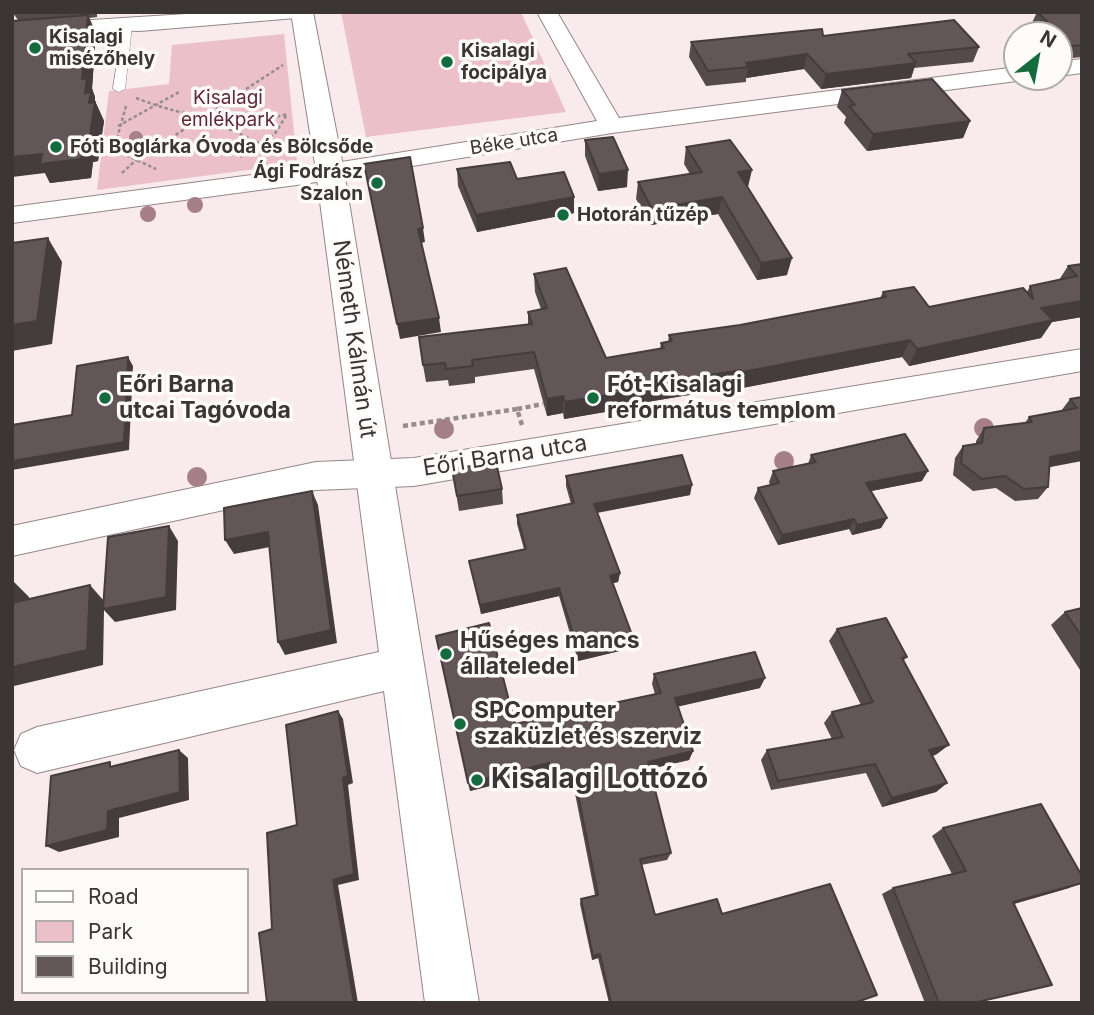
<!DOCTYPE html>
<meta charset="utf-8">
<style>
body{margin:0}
#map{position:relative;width:1094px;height:1015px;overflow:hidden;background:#f9eaed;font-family:Inter,sans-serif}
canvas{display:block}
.frame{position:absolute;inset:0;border:14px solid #3b3536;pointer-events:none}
.legend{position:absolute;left:21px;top:868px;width:228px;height:126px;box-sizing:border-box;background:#fefbfb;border:2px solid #b0acac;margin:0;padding:9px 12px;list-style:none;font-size:21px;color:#3b3536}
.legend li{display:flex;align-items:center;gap:14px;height:35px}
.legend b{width:35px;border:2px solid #b0acac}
.north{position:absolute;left:1003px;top:21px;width:70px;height:70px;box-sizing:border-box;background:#fefbfb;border:2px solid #b0acac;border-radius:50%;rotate:31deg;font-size:19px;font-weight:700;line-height:28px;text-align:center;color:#3b3536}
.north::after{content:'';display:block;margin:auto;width:24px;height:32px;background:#146b3d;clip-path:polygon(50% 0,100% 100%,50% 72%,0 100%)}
</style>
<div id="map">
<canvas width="1094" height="1015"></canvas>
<div class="frame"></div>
<ul class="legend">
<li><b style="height:9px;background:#fff"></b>Road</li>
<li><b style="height:19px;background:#ebc0c9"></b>Park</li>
<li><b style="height:19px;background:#635658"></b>Building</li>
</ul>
<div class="north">N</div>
</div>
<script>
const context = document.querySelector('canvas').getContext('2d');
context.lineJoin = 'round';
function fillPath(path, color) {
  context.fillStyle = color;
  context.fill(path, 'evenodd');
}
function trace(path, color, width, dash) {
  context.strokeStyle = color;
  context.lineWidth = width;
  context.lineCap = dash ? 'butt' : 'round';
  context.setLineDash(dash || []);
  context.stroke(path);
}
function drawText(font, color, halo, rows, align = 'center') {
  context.font = font + ' Inter,sans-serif';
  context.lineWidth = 7;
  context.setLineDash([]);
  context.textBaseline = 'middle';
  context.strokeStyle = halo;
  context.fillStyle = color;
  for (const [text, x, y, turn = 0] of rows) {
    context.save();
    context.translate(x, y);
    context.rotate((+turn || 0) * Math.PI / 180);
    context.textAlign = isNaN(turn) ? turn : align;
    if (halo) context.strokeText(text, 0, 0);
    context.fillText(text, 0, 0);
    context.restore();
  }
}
const green = new Path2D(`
 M341,12H521L566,112L366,137Z
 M284,34L297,161L286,165L97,190L109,91L169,84L172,45Z`);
const pathFar1 = new Path2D(`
 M136,98C186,117 236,127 288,114
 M126,106L116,142L128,156L156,169
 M207,119L268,147
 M118,126L181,91
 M240,157L274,135L286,116
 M122,173L134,162L283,65`);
const path = new Path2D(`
 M522,425L517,409L543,404
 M403,426L517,409`);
const lane = new Path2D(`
 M123,24L132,26L125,89L119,92L113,89Z`);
const street = new Path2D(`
 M218,12H306L303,16L296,18L140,31L107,30L12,37V25Z
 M537,12H557L619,118L1017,67V77H1026L1017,81L612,133L304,184L12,223V207L304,168L597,121Z
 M1082,59V73L1059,76V62Z
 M1082,349V371L414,486L316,490L12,556V526L316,462L414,458Z`);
const secondary = new Path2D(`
 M291,12H313L344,171L479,1003H425L384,691L37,773L21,766L14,750L21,734L37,727L379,652L316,171Z`);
const trees = [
 [136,138,7],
 [195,205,8],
 [148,214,8],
 [984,428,10],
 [444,429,10],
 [784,461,10],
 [197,477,10]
];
const wall = new Path2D(`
 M12,12H97V17L89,18L96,33L92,89L95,97V101L104,121L98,161L93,162L91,178L50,183L45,173L18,20Z
 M1037,12H1082V57L1063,59L1059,55V35L1035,34L1037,30L1031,25Z
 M823,36L979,47L973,62L914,68L911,78L821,89L804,69L746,78V82L706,86L689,57L691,42Z
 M842,90L970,121L963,138L867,151L844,123L846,117L837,107Z
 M585,140L627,187L598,191L585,156Z
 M686,147L748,187H747L787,275L757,280L718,214L651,225L636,199L638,182L690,174L684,164Z
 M457,169L517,179L574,197V213L477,232L458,186Z
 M1082,264V317L1052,322L1041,338L909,366L902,357L737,389L736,387L647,402L646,405L564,419L563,413L547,416L534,369L475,377V383L449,386L448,380L426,382L423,365L528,324V312L541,309L535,292L534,274L606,358L660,349L661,343L668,342L669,335L740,325L880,298L883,292L929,307L1027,292L1030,286L1059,280L1068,266Z
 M1082,397L1049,468L1048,487L1038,499L1015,501L996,488L973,491L953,475L955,458L963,446L976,444V441L984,428L1025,423L1029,417L1061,411L1070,399Z
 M811,455L922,481L871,491L887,518L881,528L852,535L849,529L778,545L754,498L758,488L770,485L769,482L773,471L808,464Z
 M452,469L502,489L503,504L459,511Z
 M566,476L690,495L597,513L620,573L618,582L613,583L634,640L632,648L578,661L559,596L481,614L469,561L524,549L517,524V515L571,504L566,486Z
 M1082,608V673L1051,625L1065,612Z
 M837,629L907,657L903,661L937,754L933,756L947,783L936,792L882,807L866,773L771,790L761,760L767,750L832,739L824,723L832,712L861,705L829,641Z
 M654,674L760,688L678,706L693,751L689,760L650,769L671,853L667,860L641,865L655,915L722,914L854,1003H609L598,958L592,960L580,904L581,899L595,895L572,778L552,783L549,771L470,791L515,724L655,694L652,684Z
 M943,828L1069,888L1014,904L973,1003H925L882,894L893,888L952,874L932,836Z`);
const shadedWall = new Path2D(`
 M88,15L96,33L92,88L95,97V101L104,121L98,161L93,162L91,178L50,183L45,173L12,177V157L84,143L85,93L82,79Z
 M807,54L804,69L746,78L749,67L746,63Z
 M916,63L911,78L821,89L826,74Z
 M970,121L963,138L867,151L873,134Z
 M628,170L627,187L598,191L599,174Z
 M752,170L748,187L734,189L738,172Z
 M574,197V213L477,232L476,215Z
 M722,197L718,214L651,225L652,209Z
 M423,228L425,242L421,243L418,229Z
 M48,238L62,262L52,344L12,351V325Z
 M792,258L787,275L757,280L761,263Z
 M1082,301V317L1052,322L1041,338L909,366L917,349L1041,308Z
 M439,318L441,332L400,339L397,324Z
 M910,340L902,357L737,389L742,372Z
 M128,357L133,366L129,450L12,470V461L124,442Z
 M741,370L736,387L647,402L646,405L564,419L565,402L648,385Z
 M563,396V413L547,416V399Z
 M1082,451V461L1040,469L1050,457Z
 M928,471L922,481L861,493L866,483Z
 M692,485L690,495L593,513L594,504Z
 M312,491L318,505L337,643L285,655L278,642Z
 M887,518L881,528L852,535L857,525Z
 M854,519L849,529L778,545L782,535Z
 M169,526L178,541L176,610L115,622L104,610L103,665L14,686L12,709V667L90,585L104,601Z
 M268,532L275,546L234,554L225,540Z
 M620,573L618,582L609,584L610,576Z
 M12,580L29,597L27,620L12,606Z
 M559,588V596L481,614L480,605Z
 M634,640L632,648L578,661L579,653Z
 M765,678L760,688L672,708L675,698Z
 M338,711L343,719L353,783L348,785L359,880L338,885L358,1003H354L333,880L343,778Z
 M949,745L937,754L919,759L929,750Z
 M179,750L188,758L189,800L119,818V837L59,852L46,846L108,811Z
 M693,751L689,760L645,770L648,762Z
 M549,763V771L470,791L468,783Z
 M573,770L572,778L552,783V775Z
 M947,783L936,792L882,807L892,798Z
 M1082,883L1069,888L999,908L1013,902Z
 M600,954L598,958L592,960L593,956Z`);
const building = new Path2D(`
 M1037,12H1082V45L1070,46L1059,36V35H1057L1041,21H1047Z
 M88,15L82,79L87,78L85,93L91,92L89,103L95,102L89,142L84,143L81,159L40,164L42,154L12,157V21Z
 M954,20L979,47L908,54L916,63L826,74L807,54L746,63L749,67L708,71L691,42L822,29L823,36Z
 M932,79L970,121L873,134L849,106L855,105L842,90Z
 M613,137L628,170L599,174L585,140Z
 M730,140L752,170L738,172L792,258L761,263L722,197L652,209L638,182L702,172L686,147Z
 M410,157L423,228L418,229L439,318L397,324L364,164Z
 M510,162L517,179L564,172L574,197L476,215L457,169Z
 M48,238L37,321L12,325V243Z
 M1082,264V301L1041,308L1053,320L917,349L910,340L742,372L741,370L648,385L649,388L565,402L563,396L547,399L534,352L472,360L473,366L446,369L445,363L423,365L419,337L532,324L528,312L547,308L534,274L566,268L606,358L664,348L661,343L672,341L669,335L740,325L886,297L883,292L914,287L929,307L1023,288L1033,299L1030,286L1077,276L1068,266Z
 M128,357L124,442L12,461V425L72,415L77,366Z
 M1082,397V451L1050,457L1048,487L1024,489L1005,476L982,479L961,463L963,446L982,443L984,428L1032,422L1029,417L1077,408L1070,399Z
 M905,434L928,471L866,483L887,518L857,525L854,519L782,535L758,488L779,483L773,471L816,462L811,455Z
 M682,455L692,485L594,504L620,573L610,576L634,640L579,653L559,588L480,605L469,561L526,549L517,515L574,503L566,476Z
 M496,462L502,489L457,496L452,469Z
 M312,491L331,630L278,642L268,532L225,540L224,508Z
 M169,526L166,597L103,609L108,537Z
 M90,585L87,650L12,667V603Z
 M1082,608V637L1065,612Z
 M886,618L907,657L902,658L949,745L929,750L947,783L892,798L875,764L778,781L767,750L843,737L832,712L873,702L837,629Z
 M489,623L515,724L661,693L654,674L755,652L765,678L675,698L693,751L648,762L671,853L640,859L655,915L717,899L722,914L830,884L877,995L854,1003H611L600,954L593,956L581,899L598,895L573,770L552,775L549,763L468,783L436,636Z
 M338,711L348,776L343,778L354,874L333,880L354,1003H267L259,933L272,929L267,833L297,825L286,725Z
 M179,750L180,792L108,811L107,830L46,846L51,776L110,762V767Z
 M1041,804L1082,876V883L1013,902L1052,985L973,1003H939L893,888L966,871L943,828Z`);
const markers = [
 [35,48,7,"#146b3d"],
 [447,62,7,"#146b3d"],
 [56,147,7,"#146b3d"],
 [377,183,7,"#146b3d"],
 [563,215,7,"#146b3d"],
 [105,398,7,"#146b3d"],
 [593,398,7,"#146b3d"],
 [446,654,7,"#146b3d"],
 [460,724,7,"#146b3d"],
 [477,780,7,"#146b3d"]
];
const farPoinames = [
 ["Kisalagi",49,37],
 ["misézőhely",49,59],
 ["Kisalagi",461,51],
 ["focipálya",461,73],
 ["Fóti Boglárka Óvoda és Bölcsőde",70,147],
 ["Ági Fodrász",363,172,"right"],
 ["Szalon",363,194,"right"],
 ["Hotorán tűzép",577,215]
];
const farParknames = [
 ["Kisalagi",228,98],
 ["emlékpark",228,120]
];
const farStreetnames = [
 ["Béke utca",514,142,-9]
];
const streetNames = [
 ["Németh Kálmán út",354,339,82],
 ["Eőri Barna utca",505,456,-9]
];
const poiNames = [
 ["Eőri Barna",119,385],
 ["utcai Tagóvoda",119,411],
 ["Fót-Kisalagi",607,385],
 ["református templom",607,411],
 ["Hűséges mancs",460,641],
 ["állateledel",460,667],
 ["SPComputer",474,711],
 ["szaküzlet és szerviz",474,737]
];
const nearPoinames = [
 ["Kisalagi Lottózó",491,780]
];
fillPath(green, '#ebc0c9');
trace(lane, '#958789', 1);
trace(street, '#958789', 2);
trace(secondary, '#958789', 2);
trace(pathFar1, '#968b8d', 2.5, [3.5, 2.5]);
trace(path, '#968b8d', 4.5, [5, 3.5]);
fillPath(lane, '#fff');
fillPath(street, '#fff');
fillPath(secondary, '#fff');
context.fillStyle = '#a57f89';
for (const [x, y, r] of trees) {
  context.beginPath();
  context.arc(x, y, r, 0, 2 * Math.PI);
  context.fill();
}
fillPath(wall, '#554a4c');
fillPath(shadedWall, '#453c3e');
fillPath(building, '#635658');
trace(building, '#453c3e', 2);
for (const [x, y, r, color] of markers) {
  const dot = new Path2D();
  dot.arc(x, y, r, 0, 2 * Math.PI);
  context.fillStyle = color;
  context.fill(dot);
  trace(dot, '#fefbfb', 2.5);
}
drawText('bold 19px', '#3b3536', '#fefbfb', farPoinames, 'left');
drawText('19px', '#602837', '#fefbfb', farParknames);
drawText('19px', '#3b3536', '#fefbfb', farStreetnames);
drawText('23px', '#3b3536', '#fefbfb', streetNames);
drawText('bold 23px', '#3b3536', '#fefbfb', poiNames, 'left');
drawText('bold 28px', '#3b3536', '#fefbfb', nearPoinames, 'left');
</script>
